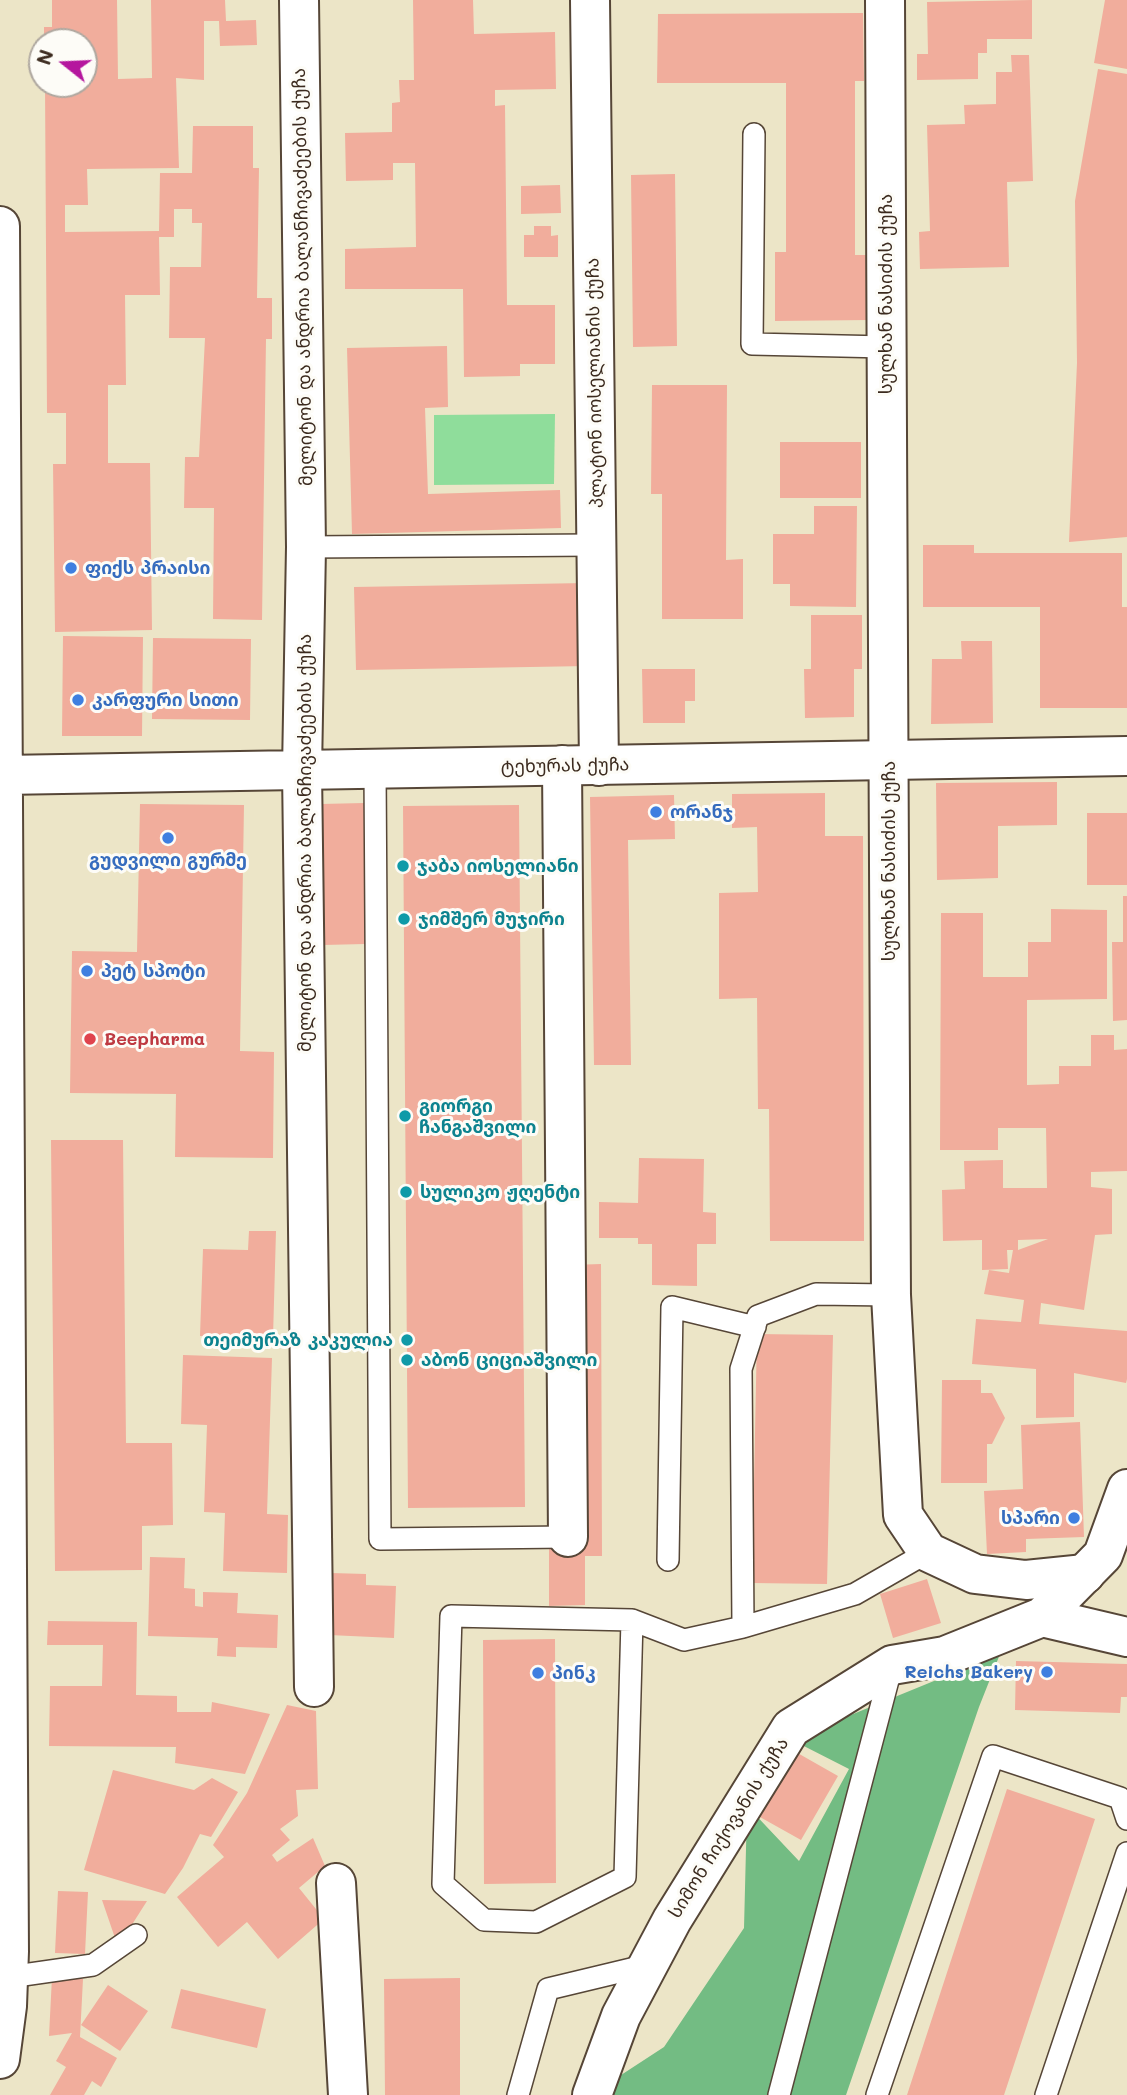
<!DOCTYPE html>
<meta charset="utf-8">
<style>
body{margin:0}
#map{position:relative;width:1127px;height:2095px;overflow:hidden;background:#ece5c7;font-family:Mali,sans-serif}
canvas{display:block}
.north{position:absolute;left:28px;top:28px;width:70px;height:70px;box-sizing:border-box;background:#fdfcf7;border:2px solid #afa8a0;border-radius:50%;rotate:288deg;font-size:19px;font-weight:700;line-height:28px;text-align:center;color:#3b2a1e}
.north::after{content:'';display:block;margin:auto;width:24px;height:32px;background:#b5179e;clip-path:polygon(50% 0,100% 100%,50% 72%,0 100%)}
</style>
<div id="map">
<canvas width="1127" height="2095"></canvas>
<div class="north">N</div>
</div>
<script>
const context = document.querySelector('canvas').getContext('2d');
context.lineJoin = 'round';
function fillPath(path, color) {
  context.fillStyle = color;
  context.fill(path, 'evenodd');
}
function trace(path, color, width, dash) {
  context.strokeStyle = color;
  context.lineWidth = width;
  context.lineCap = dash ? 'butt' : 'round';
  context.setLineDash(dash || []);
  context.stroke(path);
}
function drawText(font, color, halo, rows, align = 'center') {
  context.font = font + ' Mali,"Noto Sans Georgian",sans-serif';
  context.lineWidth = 6;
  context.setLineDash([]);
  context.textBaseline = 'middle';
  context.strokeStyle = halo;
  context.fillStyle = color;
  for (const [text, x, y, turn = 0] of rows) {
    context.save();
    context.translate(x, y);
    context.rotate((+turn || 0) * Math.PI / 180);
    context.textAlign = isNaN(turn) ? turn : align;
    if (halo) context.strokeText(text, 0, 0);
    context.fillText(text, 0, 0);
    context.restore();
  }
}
const green = new Path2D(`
 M555,414L554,484L434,485V415Z`);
const forest = new Path2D(`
 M1000,1654L979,1707L846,2095H612L618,2077L664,2047L744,1928L747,1809L792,1739ZM794,1741L849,1769L799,1861L749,1808Z`);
const building = new Path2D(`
 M52,0H117L118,79L152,78L151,0H225L226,21L256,20L257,45L220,46L219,21H204V80L176,78L179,168L87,169L88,205H65V232L159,231L160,173H192L193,126H253V168H259L257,298H272V339H266L262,620L213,619L214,508H184L185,457H199L205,338H169L170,267H201L202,223H192V209H174V237H159L160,295H125L126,385H108V463H150L152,630L55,632L53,464H66V413H47L45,84H84V42H44V27H52Z
 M413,0H473L474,34L555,32L556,89L495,90V106L505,105L507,305H555V364H520V376L464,377L463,289H345V249L416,247L415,163H393V180L346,181L345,133L392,132V103L400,102L399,80H414Z
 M1032,0V39H987V53H978V79L917,80V54H928L927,2Z
 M1105,0H1127V69L1094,63Z
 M863,13L864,81H855V255H869V320L775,321V252H786V83H657L658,14Z
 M1011,55H1029L1033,181L1007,182L1009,267L920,269L919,232L930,231L927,125L965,124L964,105L996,104V72H1012Z
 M1098,69L1127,74V537L1069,542L1077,363L1075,201Z
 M675,174L677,346L633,347L631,175Z
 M560,185L561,213L521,214V186Z
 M534,226H551V236L558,235V257H524V235H534Z
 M447,346L448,407L425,408L428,494L560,490L561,528L352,534L347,348Z
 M652,385H727L726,560L743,559V619H662V494H651Z
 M780,442H861V498H780Z
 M814,506H857L856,607L790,606V584H773V534H814Z
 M923,545H974V553H1122V607H1127V708H1040V607H923Z
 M586,583L588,666L356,670L354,587Z
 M811,615H862V669H854V717L805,718L804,669H811Z
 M63,636L143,637L142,736H62Z
 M153,638L251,639L250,720L152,719Z
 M961,641H992L993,723L931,724L932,659H962Z
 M642,669H695V701H685V723H643Z
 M1057,782V825L998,826V878L937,880L936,783Z
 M825,793V836H863L864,1241H770L769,1109H758L757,998L719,999V893L758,892L757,827L732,828V794Z
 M674,795L675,839L628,840L631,1065H594L590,797Z
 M364,803L365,944L323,945L321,804Z
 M140,804L244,805L240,1051L274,1052L273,1158L175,1157L176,1094L70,1093L72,951L137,952Z
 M519,805L525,1507L408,1508L403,806Z
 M1087,813H1127V885H1087Z
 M1123,896H1127V1020L1113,1021L1112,942H1123Z
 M1051,909L1107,910V999L1027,1000V1085L1059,1084V1066H1091V1035H1114V1050L1127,1049V1171L1091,1172V1187L1112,1189V1234L1095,1235L1084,1310L1041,1303L1039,1324L1127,1331V1379L1126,1383L1074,1373V1417L1036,1418V1369L972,1364L976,1319L1021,1322L1024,1300L984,1294L989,1270L1009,1273L1013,1250H1007L1008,1269L982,1270V1240L943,1241L942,1190L965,1189L964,1161L1003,1160V1188H1047L1046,1128H998V1150H940L941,913H983V977H1028V942H1051ZM1048,1239L1018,1250V1240Z
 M51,1140H123L126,1443H172L173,1525L142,1526V1570L55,1571Z
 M639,1158L704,1159L703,1212L716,1213V1244H697V1286L652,1285V1244H638V1238H599V1202L638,1203Z
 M249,1231H276L273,1337L200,1336L203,1249L248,1250Z
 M601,1264L602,1556H585V1605L549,1606V1539L571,1265Z
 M757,1334L833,1335L827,1584L752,1583Z
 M183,1355L272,1358L267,1514L288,1515L287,1573L223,1571L225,1513L204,1512L207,1425L181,1424Z
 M942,1380H981V1393H992L1005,1418L992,1444H987V1483H941Z
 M1080,1422L1084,1537L1026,1539V1552L987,1554L984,1491L1023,1489L1021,1425Z
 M150,1557L185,1558L184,1588L195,1589V1606L203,1607V1592L238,1593L237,1613L278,1615L277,1648L236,1647V1657L217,1656L218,1638L148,1636Z
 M331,1573L366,1574V1585L396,1586L394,1638L329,1635Z
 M927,1579L941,1623L893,1638L880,1594Z
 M48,1621L137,1622L136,1695L177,1696V1712H211L212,1702L270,1714L245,1774L175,1763L176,1747L49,1746L50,1686H102L103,1645H47Z
 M555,1639L556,1883L484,1884L483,1640Z
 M1016,1661L1127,1664V1697H1121L1120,1713L1015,1710Z
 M287,1705L316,1711L318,1789L296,1790L298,1816L280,1829L290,1840L272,1855L277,1862L313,1838L325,1866L299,1888L324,1919L278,1959L247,1922L218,1947L177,1897L224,1857L213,1845L247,1793Z
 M787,1747L838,1776L801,1840L751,1812Z
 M113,1770L194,1790L212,1778L238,1792L211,1837L200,1834L183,1868L165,1894L84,1870Z
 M1007,1789L1095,1819L1004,2095H907Z
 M58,1891L88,1892L85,1954L55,1953Z
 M102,1900L147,1901L133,1923L115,1938Z
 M52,1977L83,1979L80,2037L117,2058L101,2087L92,2081L84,2095H50L66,2067L56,2061L72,2033L49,2036Z
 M460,1978V2095H385L384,1979Z
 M108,1985L148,2011L120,2051L81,2025Z
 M181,1989L266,2009L257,2048L171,2028Z`);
const service = new Path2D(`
 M754,134L752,344L886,347
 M306,547L596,545
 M375,769L380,1539L568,1537
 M668,1560L672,1307L755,1327
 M451,1616L632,1620L625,1877L536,1922L484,1920L443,1884Z
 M632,1620L684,1640L743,1627L741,1369L758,1316L816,1294L891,1295
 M743,1627L855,1594L928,1552
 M9,1977L93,1965L136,1935
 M518,2095L548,1989L648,1965
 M779,2095L892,1665
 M877,2095L993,1756L1120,1798L1127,1819
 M1046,2095L1127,1853`);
const minor = new Path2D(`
 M590,0L599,766
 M885,0L891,1295L903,1515L928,1552L975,1574L1026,1580L1085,1574
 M562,765L568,1537
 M302,770L314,1687
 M1042,1617L1127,1637
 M336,1883L348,2095`);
const tertiary = new Path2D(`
 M299,0L306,547L302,770
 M0,226L9,1951L7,2006L0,2059
 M3,775L1127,756
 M592,2095L621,2016L672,1920L791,1728L892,1665L945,1656L1042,1617L1103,1555L1127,1489`);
const markers = [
 [71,568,7,"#3f7fe0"],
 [78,700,7,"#3f7fe0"],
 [656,812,7,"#3f7fe0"],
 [168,838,7,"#3f7fe0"],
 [403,866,7,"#0f9aa8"],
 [404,919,7,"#0f9aa8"],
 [87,971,7,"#3f7fe0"],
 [90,1039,7,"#e0444e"],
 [405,1116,7,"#0f9aa8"],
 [406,1192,7,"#0f9aa8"],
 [407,1340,7,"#0f9aa8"],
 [407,1360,7,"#0f9aa8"],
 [1074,1518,7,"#3f7fe0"],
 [1047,1672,7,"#3f7fe0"],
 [538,1673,7,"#3f7fe0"]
];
const streetNames = [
 ["მელიტონ და ანდრია ბალანჩივაძეების ქუჩა",303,277,-91],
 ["სულხან ნასიძის ქუჩა",886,294,-90],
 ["პლატონ იოსელიანის ქუჩა",595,383,-91],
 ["ტეხურას ქუჩა",565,766,-1],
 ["მელიტონ და ანდრია ბალანჩივაძეების ქუჩა",305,843,-90],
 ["სულხან ნასიძის ქუჩა",889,861,-90],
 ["სიმონ ჩიქოვანის ქუჩა",729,1828,-58]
];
const shopNames = [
 ["ფიქს პრაისი",85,568],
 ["კარფური სითი",92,700],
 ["ორანჯ",670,812],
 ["გუდვილი გურმე",168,860,"center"],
 ["პეტ სპოტი",101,971],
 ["სპარი",1060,1518,"right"],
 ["Reichs Bakery",1033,1672,"right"],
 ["პინკ",552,1673]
];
const cultureNames = [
 ["ჯაბა იოსელიანი",417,866],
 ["ჯიმშერ მუჯირი",418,919],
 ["გიორგი",419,1106],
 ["ჩანგაშვილი",419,1127],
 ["სულიკო ჟღენტი",420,1192],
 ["თეიმურაზ კაკულია",393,1340,"right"],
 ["აბონ ციციაშვილი",421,1360]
];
const healthNames = [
 ["Beepharma",104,1039]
];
fillPath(green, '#8fdd9b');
fillPath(forest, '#73bc83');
fillPath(building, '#f1ad9c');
trace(service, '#564637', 24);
trace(minor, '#564637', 42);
trace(tertiary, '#564637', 42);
trace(service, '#fff', 21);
trace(minor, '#fff', 38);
trace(tertiary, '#fff', 38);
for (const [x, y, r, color] of markers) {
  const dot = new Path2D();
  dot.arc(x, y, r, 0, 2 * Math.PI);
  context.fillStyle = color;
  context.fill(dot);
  trace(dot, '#fdfcf7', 2.5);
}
drawText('18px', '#3b2a1e', '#fdfcf7', streetNames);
drawText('bold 18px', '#366cbe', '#fdfcf7', shopNames, 'left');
drawText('bold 18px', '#0d838f', '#fdfcf7', cultureNames, 'left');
drawText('bold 18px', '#be3a42', '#fdfcf7', healthNames, 'left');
</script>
